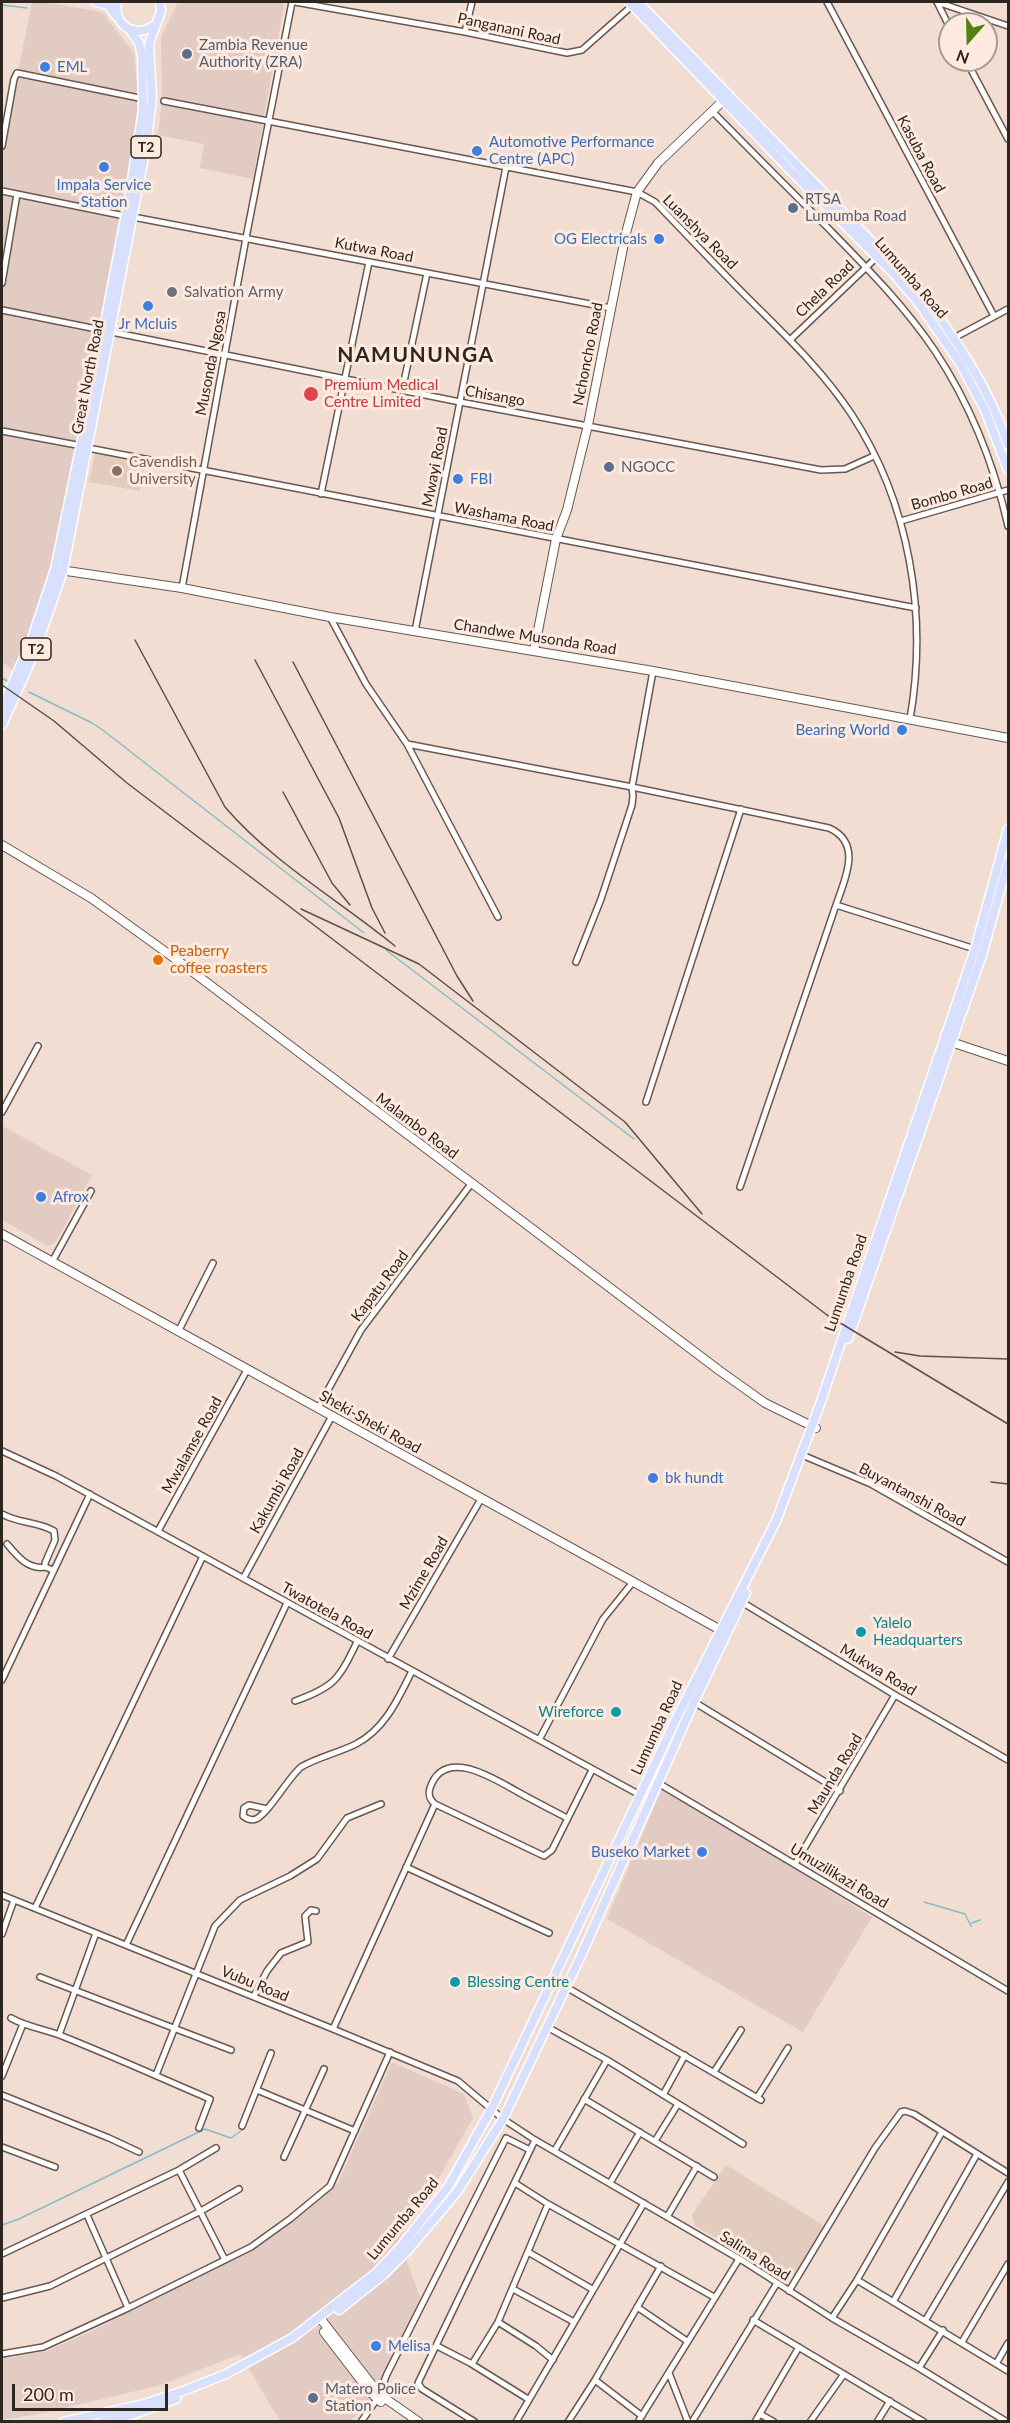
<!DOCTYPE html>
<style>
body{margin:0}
#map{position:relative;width:1010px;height:2423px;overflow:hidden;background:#f1ddd2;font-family:Lato,sans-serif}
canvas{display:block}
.frame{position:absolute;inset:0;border:3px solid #2d2621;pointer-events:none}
.north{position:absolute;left:938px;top:12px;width:60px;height:60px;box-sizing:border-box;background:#feeadf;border:2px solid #aa9c93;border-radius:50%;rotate:200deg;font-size:16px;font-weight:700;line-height:24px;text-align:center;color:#2d2621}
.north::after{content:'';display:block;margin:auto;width:21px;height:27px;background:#518110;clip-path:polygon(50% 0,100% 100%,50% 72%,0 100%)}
.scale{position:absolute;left:12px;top:2384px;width:156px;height:27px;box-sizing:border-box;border:3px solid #2d2621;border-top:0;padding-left:8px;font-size:18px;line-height:21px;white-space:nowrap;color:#2d2621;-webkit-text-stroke:4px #feeadf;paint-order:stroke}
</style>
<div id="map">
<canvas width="1010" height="2423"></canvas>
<div class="frame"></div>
<div class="north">N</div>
<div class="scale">200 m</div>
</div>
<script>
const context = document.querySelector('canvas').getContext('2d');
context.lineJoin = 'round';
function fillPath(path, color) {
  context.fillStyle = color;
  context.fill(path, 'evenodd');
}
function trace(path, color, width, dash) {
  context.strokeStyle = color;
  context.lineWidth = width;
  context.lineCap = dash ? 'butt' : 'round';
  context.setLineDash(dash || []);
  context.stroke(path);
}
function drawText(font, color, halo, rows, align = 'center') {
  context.font = font + ' Lato,sans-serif';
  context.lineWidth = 6;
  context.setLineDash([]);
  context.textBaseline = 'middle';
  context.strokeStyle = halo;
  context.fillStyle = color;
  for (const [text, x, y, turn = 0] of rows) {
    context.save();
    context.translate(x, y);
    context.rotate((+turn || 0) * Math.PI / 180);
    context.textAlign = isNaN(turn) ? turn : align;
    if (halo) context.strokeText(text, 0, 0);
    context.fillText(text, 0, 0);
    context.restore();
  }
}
const commercial = new Path2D(`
 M32,2H44L102,12L134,53L139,104L132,161L50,573L16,672L2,662V154Z
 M178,2H282L284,5L253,179L200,168L204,144L158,135L162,101L161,37Z
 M2,1126L92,1175L55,1243L48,1246L2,1220Z
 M663,1786L872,1917L803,2032L607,1919Z
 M392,2062L464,2094L473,2118L432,2190L399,2238L421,2301L380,2386L351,2421H280L240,2354L161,2385L43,2413L2,2420V2359L47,2351L92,2331L156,2297L264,2243L338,2183Z`);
const education = new Path2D(`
 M95,452L144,463L140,491L89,482Z
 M726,2165L826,2227L797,2274L785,2276L695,2226L692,2215Z`);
const stream = new Path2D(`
 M2,5L27,8
 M2,678L7,681
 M29,692L92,723L104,731L364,933
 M386,950L634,1139
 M924,1902L965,1914L971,1926
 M972,1923L980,1920
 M2,2225L19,2219L205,2129L231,2138L242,2130`);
const street = new Path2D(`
 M295,2L465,32L567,53L582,50L634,4
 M827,2L994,316
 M937,2L1008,26
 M937,2L950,28
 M465,32L472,2
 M966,60L1008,139
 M164,101L637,192L655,202C687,235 718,268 750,300C786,336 823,371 852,415C910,504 928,615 910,719
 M712,111C750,150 789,189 827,227C865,266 904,305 935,351C970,404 994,464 1008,526
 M2,146L14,79L17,73L144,99
 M2,191L125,216
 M133,217L611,308
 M2,283L17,194
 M2,310L460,402L821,470L845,469L874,456
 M791,339L877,257
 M952,339L1008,309
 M402,391L427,273
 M2,431L82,446
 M88,448L916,608
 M321,494L369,262
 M901,521L1008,490
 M182,588L246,238L292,2
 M330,617L366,684L407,744L632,787L829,828C863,843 845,879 836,905
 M415,631L506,167
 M407,744L498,917
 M576,962L601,899L632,805L633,796L632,787L653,671
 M646,1102L741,809
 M2,1112L38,1046
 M740,1187L836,905L975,949
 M52,1262L91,1191
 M178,1332L213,1263
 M318,1408L361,1330L471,1184
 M2,1451L56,1476L640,1795
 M802,1455L871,1484L1008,1562
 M2,1514C20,1524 37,1521 54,1531L55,1540L45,1563V1567L53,1570
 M158,1531L247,1370
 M7,1544C17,1556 28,1570 45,1567
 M244,1577L332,1416
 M740,1601L895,1695L1008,1760
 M388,1659L481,1499
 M2,1680L90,1494
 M295,1701C335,1687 339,1679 357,1642
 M694,1702L840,1791
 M539,1740L603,1619L633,1582
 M658,1783L1008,1991
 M267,1809L249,1805L244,1808L243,1816C247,1819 251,1821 256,1819C268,1814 288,1778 301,1767C318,1757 338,1753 356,1744C385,1729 398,1699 412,1671
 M567,1818C550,1809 534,1801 518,1792C496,1780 444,1745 430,1788C428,1794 430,1800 435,1804L544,1856L552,1850L592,1770
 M795,1864L895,1695
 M406,1867L549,1933
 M2,1895L333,2029L458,2081L503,2119L535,2140L743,2261L832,2318L919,2368L1007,2422
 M35,1908L203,1556
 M2,1934L14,1900
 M126,1945L287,1603
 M40,1977L231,2050
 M566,1987L761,2100
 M254,1996L267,1971L281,1953L308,1942L305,1916L311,1910L316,1911
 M11,2018C26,2027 45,2029 62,2036C112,2056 161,2078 210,2099L199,2128
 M547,2027L607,2060L743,2144
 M333,2029L435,1804
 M59,2035L96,1933
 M714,2072L741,2030
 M156,2075L215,1926L240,1900L290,1876L317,1859L347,1818L381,1804
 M2,2076L23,2024
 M257,2090L355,2131
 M2,2095L109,2138L139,2152
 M663,2095L685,2055
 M757,2098L788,2048
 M584,2099L714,2177
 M242,2126L271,2053
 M655,2141L678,2104
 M2,2147L55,2167
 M555,2150L607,2060
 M284,2157L324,2069
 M179,2170L225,2260
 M515,2183L548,2204L714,2297
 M610,2183L640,2132
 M87,2215L128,2308
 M667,2217L697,2166
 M528,2252L592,2289
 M2,2254L179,2170L216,2148
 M857,2280L1008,2371
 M513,2289L574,2322
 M789,2291L875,2148L901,2112L905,2111L914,2114L1008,2173
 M2,2298L50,2286L201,2211L239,2189
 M893,2302L977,2154
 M637,2307L687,2341
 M832,2318L857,2280L942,2132
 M753,2320L924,2422
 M925,2321L1008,2182
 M498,2322L536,2346L553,2360
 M962,2342L1008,2264
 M437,2346L470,2363L528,2399
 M2,2354L43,2347L128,2308L251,2247L290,2219L330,2186L390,2052
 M472,2364L498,2322L548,2204
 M996,2364L1008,2343
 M919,2368L943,2330
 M669,2373L688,2422
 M595,2380L642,2416
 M760,2414L774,2422
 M361,2422L377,2399L387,2374L506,2138L530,2150
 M475,2422L422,2389L418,2383L535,2140
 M516,2422L644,2203
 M568,2422L595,2380L661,2266
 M638,2422L739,2259
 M692,2422L777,2283
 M755,2422L799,2347
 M810,2422L844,2374
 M877,2422L890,2401`);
const secondary = new Path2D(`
 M60,570L182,588L330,617L653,671L1008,738
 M534,651L556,539L567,510L588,425L626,233L637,192L658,163L728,96
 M2,845L91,898L181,963L720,1371L765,1403L816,1428
 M948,1041L1008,1061
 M2,1234L726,1633
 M320,2318L379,2394L419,2422
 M324,2332L370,2392L381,2402`);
const primary = new Path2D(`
 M96,2L108,5L116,16
 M117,2C112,26 137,40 156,24
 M629,2L789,169L891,271L917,301L960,363L985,410L1008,470
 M638,2L912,283C951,330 989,387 1008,445
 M2,707L30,644L55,569L90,401L130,192L143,110L142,55L139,43L130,30
 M2,725L35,651L63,571L146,147L152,99L149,44L161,11L160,2
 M848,1339L982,955L1008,862
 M339,2310L383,2275L408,2250L457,2192L503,2119L579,1960L694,1702L746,1593
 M63,2422L144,2404L183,2391L226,2374L292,2338L376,2273L402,2245L448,2187L492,2108L678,1715L776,1521L818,1410L975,949L1008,829
 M102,2422L134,2414L176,2399`);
const rail = new Path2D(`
 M135,640L225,807C273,863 339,900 395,946
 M255,660L339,818L372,908L385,933
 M293,662L457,976L473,1001
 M2,685L54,721L127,783L827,1315L1008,1424
 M283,792L332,883L350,905
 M301,909L419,964L625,1122L702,1214
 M895,1352L920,1356L1008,1359
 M991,1482L1008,1484`);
const markers = [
 [187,54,6,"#5c6f8a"],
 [45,67,6,"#3f7fe0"],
 [477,151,6,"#3f7fe0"],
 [104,167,6,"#3f7fe0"],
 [793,208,6,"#5c6f8a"],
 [659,239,6,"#3f7fe0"],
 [172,292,6,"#6b7280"],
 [148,306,6,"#3f7fe0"],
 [311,394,8,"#e0444e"],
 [609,467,6,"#5c6f8a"],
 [117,471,6,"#8d6e63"],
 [458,479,6,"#3f7fe0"],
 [902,730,6,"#3f7fe0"],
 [158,960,6,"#e8710a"],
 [41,1197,6,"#3f7fe0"],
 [653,1478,6,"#3f7fe0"],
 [861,1632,6,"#0f9aa8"],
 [616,1712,6,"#0f9aa8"],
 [702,1852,6,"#3f7fe0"],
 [455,1982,6,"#0f9aa8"],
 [376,2346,6,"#3f7fe0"],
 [313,2398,6,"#5c6f8a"]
];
const shields = [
 [146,147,30],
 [36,649,30]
];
const shieldNames = [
 ["T2",146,147],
 ["T2",36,649]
];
const streetNames = [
 ["Panganani Road",509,29,12],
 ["Kasuba Road",921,154,62],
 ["Luanshya Road",700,232,45],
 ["Kutwa Road",374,250,11],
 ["Lumumba Road",911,278,49],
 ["Chela Road",825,289,-44],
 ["Nchoncho Road",588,354,-79],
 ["Musonda Ngosa",211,363,-79],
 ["Great North Road",88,377,-79],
 ["Chisango",495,396,10],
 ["Mwayi Road",435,467,-79],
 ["Bombo Road",952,494,-16],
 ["Washama Road",504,517,11],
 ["Chandwe Musonda Road",535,637,9],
 ["Malambo Road",417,1126,37],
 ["Lumumba Road",846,1283,-71],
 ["Kapatu Road",380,1286,-53],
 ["Sheki-Sheki Road",370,1422,29],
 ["Mwalamse Road",192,1445,-61],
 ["Kakumbi Road",277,1491,-61],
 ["Buyantanshi Road",912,1495,28],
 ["Mzime Road",424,1573,-60],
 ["Twatotela Road",327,1611,29],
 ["Mukwa Road",878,1670,31],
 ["Lumumba Road",657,1728,-65],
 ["Maunda Road",835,1774,-59],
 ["Umuzilikazi Road",839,1876,31],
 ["Vubu Road",255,1984,22],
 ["Lumumba Road",403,2219,-50],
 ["Salima Road",755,2256,32]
];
const serviceNames = [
 ["Zambia Revenue",199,45],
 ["Authority (ZRA)",199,62],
 ["RTSA",805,199],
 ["Lumumba Road",805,216],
 ["NGOCC",621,467],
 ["Matero Police",325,2389],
 ["Station",325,2406]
];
const shopNames = [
 ["EML",57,67],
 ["Automotive Performance",489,142],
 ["Centre (APC)",489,159],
 ["Impala Service",104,185,"center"],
 ["Station",104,202,"center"],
 ["OG Electricals",647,239,"right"],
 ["Jr Mcluis",148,324,"center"],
 ["FBI",470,479],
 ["Bearing World",890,730,"right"],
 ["Afrox",53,1197],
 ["bk hundt",665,1478],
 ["Buseko Market",690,1852,"right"],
 ["Melisa",388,2346]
];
const worshipNames = [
 ["Salvation Army",184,292]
];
const healthNames = [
 ["Premium Medical",324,385],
 ["Centre Limited",324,402]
];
const educationNames = [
 ["Cavendish",129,462],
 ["University",129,479]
];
const foodNames = [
 ["Peaberry",170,951],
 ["coffee roasters",170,968]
];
const cultureNames = [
 ["Yalelo",873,1623],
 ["Headquarters",873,1640],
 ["Wireforce",604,1712,"right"],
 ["Blessing Centre",467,1982]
];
const districtNames = [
 ["NAMUNUNGA",416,355]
];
fillPath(commercial, '#e2cbc2');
fillPath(education, '#e1ccbe');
trace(stream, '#82bec6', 1.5);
trace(street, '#69584f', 8);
trace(secondary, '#69584f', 10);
trace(primary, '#fff', 11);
trace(street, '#fff', 5);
trace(secondary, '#fff', 8);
trace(primary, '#d9e0fe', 8);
trace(rail, '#5b514a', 1.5);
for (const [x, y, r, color] of markers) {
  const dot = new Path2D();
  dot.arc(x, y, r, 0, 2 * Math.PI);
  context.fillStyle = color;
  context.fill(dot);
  trace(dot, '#feeadf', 2);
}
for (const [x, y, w] of shields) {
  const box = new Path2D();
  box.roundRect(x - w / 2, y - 11, w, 22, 4.5);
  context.fillStyle = '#feeadf';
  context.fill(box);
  trace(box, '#2d2621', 1.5);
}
drawText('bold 14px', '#2d2621', null, shieldNames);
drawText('15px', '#2d2621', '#feeadf', streetNames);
drawText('15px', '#4e5e75', '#feeadf', serviceNames, 'left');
drawText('15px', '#366cbe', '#feeadf', shopNames, 'left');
drawText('15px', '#5b616d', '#feeadf', worshipNames, 'left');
drawText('15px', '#be3a42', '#feeadf', healthNames, 'left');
drawText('15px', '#785e54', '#feeadf', educationNames, 'left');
drawText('15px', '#c56008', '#feeadf', foodNames, 'left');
drawText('15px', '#0d838f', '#feeadf', cultureNames, 'left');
context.letterSpacing = '1.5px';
drawText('bold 21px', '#2d2621', '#feeadf', districtNames);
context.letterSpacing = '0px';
</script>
